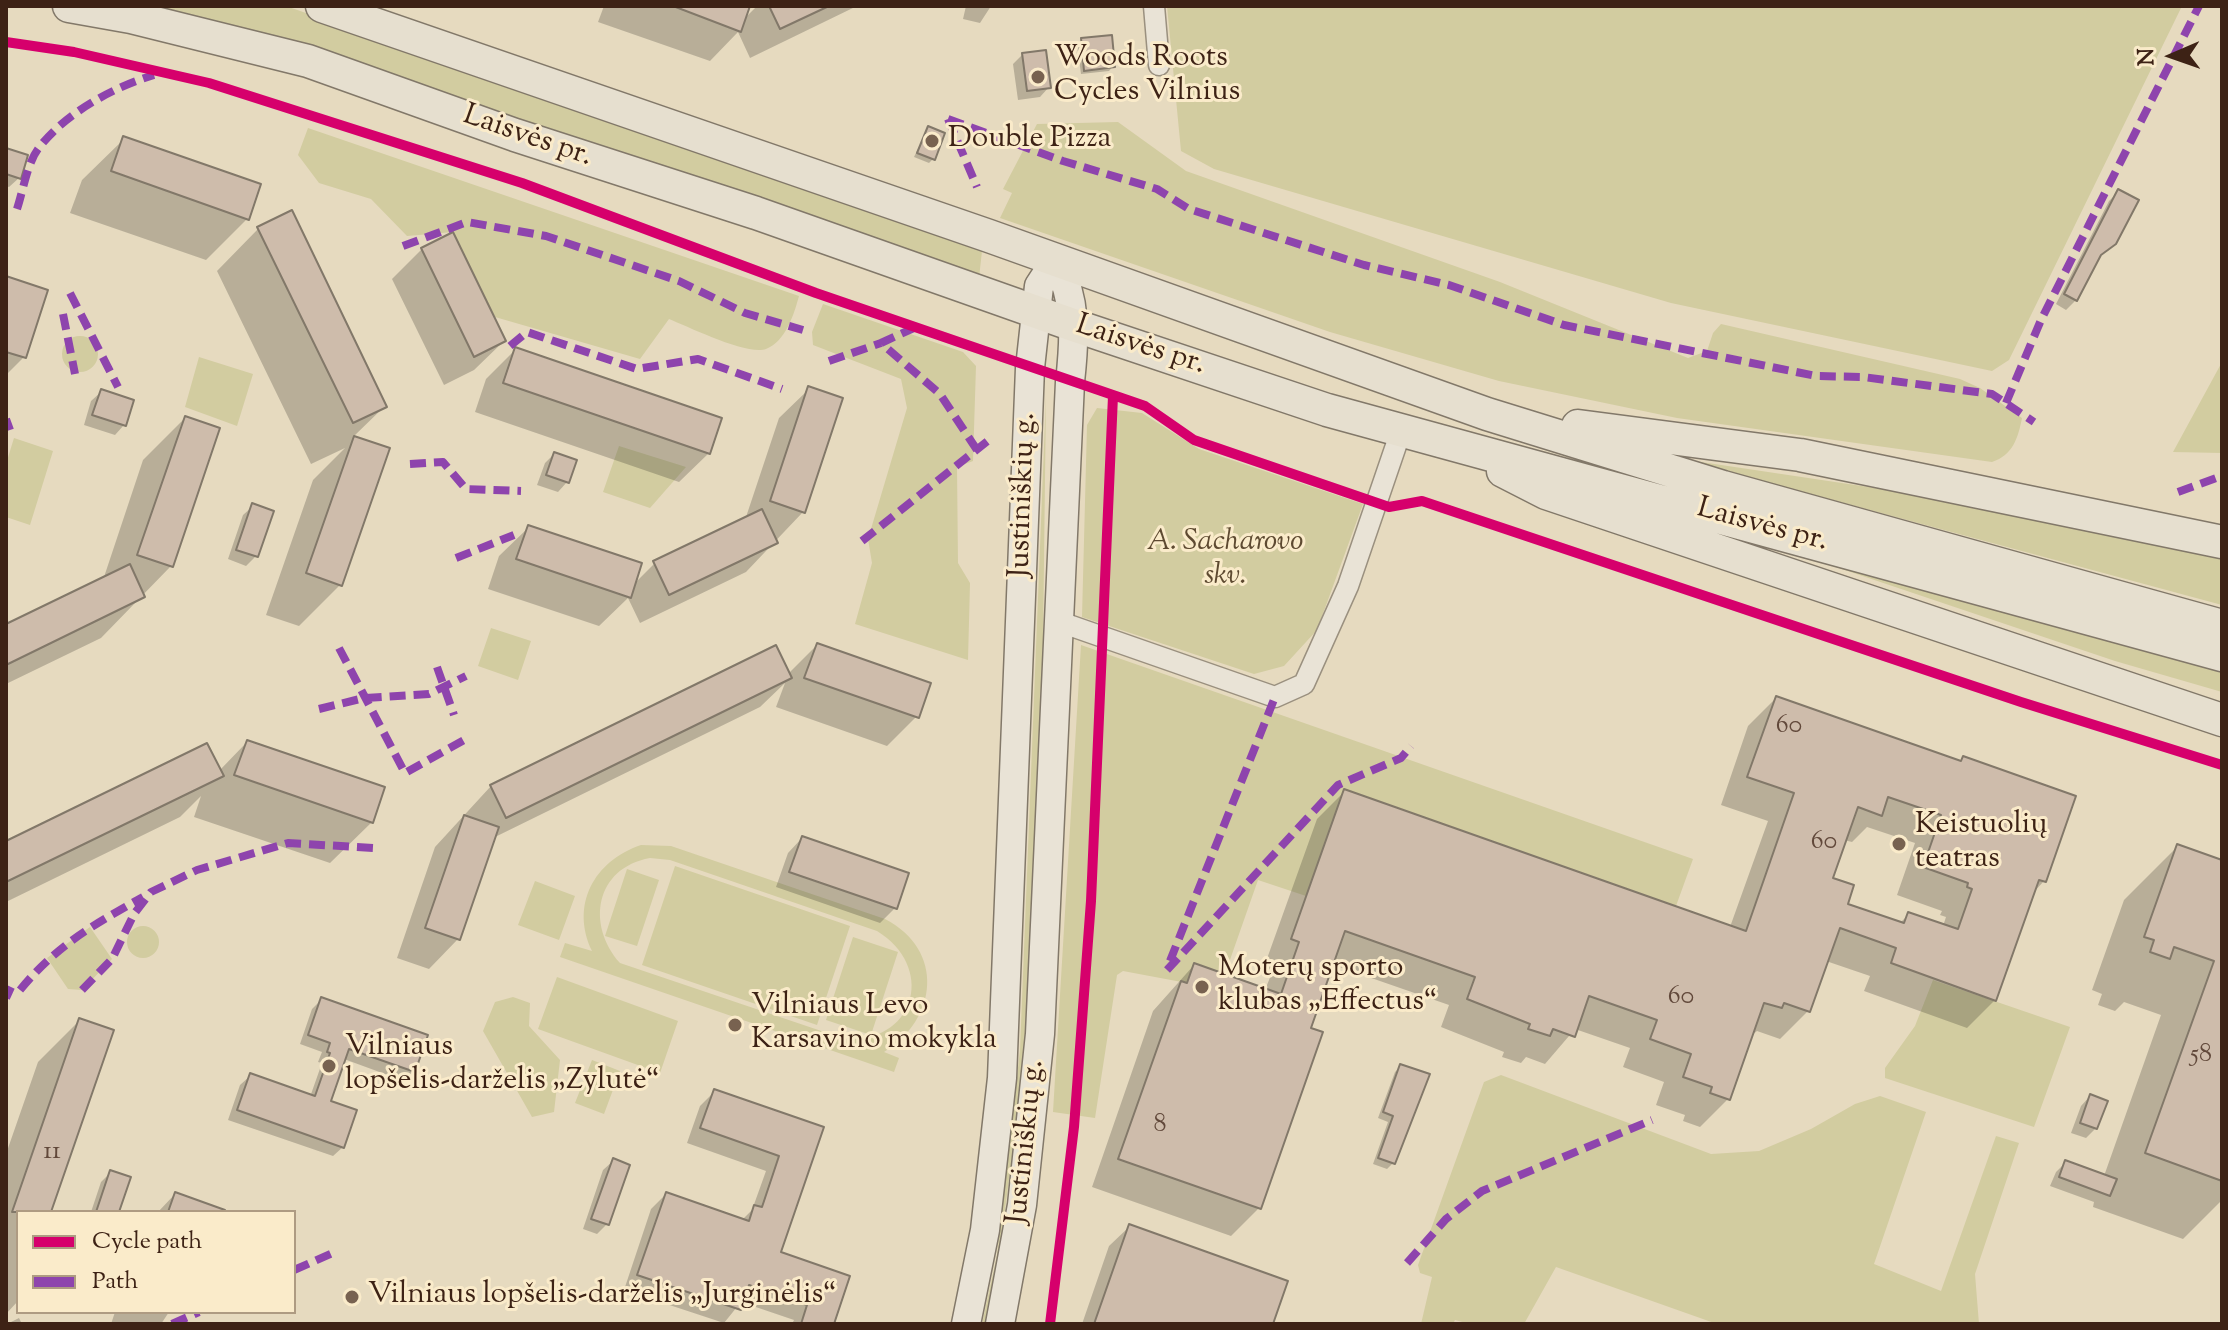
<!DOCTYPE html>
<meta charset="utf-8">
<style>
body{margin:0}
#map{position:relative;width:2228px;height:1330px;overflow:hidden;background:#e6dabf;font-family:"Sorts Mill Goudy",serif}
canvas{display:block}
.frame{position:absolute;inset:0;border:8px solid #3d2215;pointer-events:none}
.legend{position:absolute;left:16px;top:1210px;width:280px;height:104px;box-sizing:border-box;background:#faebca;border:2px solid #ae9b82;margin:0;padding:10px 14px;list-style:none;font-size:24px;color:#3d2215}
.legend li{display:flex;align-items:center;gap:16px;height:40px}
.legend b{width:40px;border:2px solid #ae9b82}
.north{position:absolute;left:2132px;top:16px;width:80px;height:80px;-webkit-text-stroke:6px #faebca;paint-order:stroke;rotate:268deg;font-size:22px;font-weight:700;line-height:32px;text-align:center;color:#3d2215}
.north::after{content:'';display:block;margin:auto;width:28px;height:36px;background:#3d2215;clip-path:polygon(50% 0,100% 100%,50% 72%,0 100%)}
</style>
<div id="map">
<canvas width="2228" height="1330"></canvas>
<div class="frame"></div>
<ul class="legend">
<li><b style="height:10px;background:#d6006c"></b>Cycle path</li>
<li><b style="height:10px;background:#8e44ad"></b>Path</li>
</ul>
<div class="north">N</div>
</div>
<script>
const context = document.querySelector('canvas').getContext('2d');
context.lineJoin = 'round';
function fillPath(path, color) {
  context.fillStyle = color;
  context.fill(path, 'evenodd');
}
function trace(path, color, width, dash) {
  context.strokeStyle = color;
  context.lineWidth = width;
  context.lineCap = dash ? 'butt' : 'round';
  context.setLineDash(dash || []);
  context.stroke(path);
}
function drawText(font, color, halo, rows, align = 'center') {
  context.font = font + ' "Sorts Mill Goudy",serif';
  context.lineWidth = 6;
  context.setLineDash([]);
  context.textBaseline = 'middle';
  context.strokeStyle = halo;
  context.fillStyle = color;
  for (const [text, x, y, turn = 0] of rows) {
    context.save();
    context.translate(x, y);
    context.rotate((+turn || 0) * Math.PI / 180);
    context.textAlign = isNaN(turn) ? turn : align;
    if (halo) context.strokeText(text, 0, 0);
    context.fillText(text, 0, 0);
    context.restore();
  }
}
const green = new Path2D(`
 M138,6H286L982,251L979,278L370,68Z
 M1167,6H2182L2009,360L1992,371L1671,303L1214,169L1181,151Z
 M1118,122L1186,171L1500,282L1688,358L1707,351L1713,333L1721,324L1960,379L1980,388L2022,418C2018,438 2013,455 1992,462L1677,418L1499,381L1330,332L1000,218L1012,193L1003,189L1037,124Z
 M308,128L799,296C794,314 786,341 766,349C748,356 689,327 669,319L640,359L495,317L453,232L407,236L371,199L319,183L298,155Z
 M823,304L963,352L976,366L973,461L957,467L958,563L970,583L968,660L855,624L872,563L868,539L907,408L901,379L813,345L812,332Z
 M62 354a18 18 0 1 1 36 0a18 18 0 1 1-36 0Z
 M199,357L253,374L237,426L185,407Z
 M2222,362V453L2173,452Z
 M1046,396L1042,727L1026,1058L989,1324H982L997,1255L1020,1050Z
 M1097,408L1142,413L1199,449L1363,504L1317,630L1284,666L1254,674L1082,617L1087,425Z
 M14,438L53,451L30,525L6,517V464Z
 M619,446L686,467L650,508L603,492Z
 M1681,459L1902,492L2222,558V605Z
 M1815,560L2222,672V692L2115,661Z
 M491,628L531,641L518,680L478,666Z
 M1081,645L1693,859L1676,906L1345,789L1306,896L1258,880L1225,974L1194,963L1187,983L1123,971L1117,975L1095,1118L1053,1112Z
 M641,845L671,846L885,919C945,950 938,1019 884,1052L899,1058L894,1072L560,957L565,943L592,951C570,905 594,861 641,845ZM650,858L670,860L877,931C936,967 916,1043 845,1039L620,963C586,925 595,868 650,858Z
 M675,866L850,926L817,1025L642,965Z
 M627,869L659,880L637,946L605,936Z
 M535,881L575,896L559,940L518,925Z
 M127 942a16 16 0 1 1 32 0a16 16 0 1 1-32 0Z
 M90,927L112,959L82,990L68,989L47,958Z
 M853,937L898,952L871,1035L826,1020Z
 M557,977L678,1021L660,1073L538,1029Z
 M1933,980L2070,1027L2034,1127L1885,1078V1068L1915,1026Z
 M513,997L530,1003L529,1026L560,1060L554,1112L532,1117L483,1031L495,1002Z
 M592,1060L620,1071L604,1114L575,1103Z
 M1501,1075L1711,1154L1759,1151L1811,1129L1855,1104L1880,1096L1926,1112L1874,1264L1941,1291L1996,1136L2019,1143L1975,1274L1979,1324H1717L1556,1267L1524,1324H1470L1455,1320L1453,1324H1421L1432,1277L1420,1273L1418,1265L1484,1082Z`);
const shadow = new Path2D(`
 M604,6H748L743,20L757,6H857L750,58L738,32L710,61L598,22Z
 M966,6H991L980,23L963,19Z
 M1082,40L1113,66L1109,71L1081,74L1077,45Z
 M1023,54L1049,87L1040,97L1018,100L1013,64Z
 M928,128L933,159L929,163L914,157Z
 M124,139L247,219L206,260L70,213L82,180Z
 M6,150L19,178L9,187L6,186Z
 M2118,192L2115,243L2097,259L2076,300L2066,310L2056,304L2109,201Z
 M258,229L385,406L353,437L388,450L340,585L299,626L266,615L313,480L345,448L311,464L217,271Z
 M422,249L504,341L474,370L444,385L392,279Z
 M6,278L24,357L6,375Z
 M515,350L709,453L679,482L475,412L486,379Z
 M809,389L803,512L746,572L640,623L628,598L599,626L488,589L499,556L529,527L633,585L655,563L745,520L779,418Z
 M101,392L124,425L115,435L84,425L91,401Z
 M185,418L171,566L101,638L6,684V626L103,580L143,460Z
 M554,454L567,482L558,492L537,485L545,463Z
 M253,506L256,556L246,566L228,559L243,515Z
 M817,645L917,716L887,746L776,707L785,683L760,707L493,838L458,939L429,969L397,958L435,847L491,786L788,674Z
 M1776,698L1959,763L1963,758L2044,881L2032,894L1995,1000L1967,1028L1864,991L1870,976L1826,961L1808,1011L1780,1039L1757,1031L1752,1035L1728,1099L1700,1127L1683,1121L1685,1115L1656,1105L1664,1082L1623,1067L1630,1048L1575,1029L1545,1064L1526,1057L1521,1063L1502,1057L1504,1052L1441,1027L1449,1005L1331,964L1308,1029L1259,1208L1231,1236L1092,1187L1153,1011L1194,965L1265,990L1273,970L1264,967L1317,819L1345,791L1730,927L1768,821L1721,805L1748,726ZM1867,827L1915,843L1897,895L1942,911L1940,915L1946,917L1943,926L1909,914L1899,924L1846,905L1831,879L1844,840L1852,842Z
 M247,742L372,822L330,863L194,817L201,796L180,817L6,902V843L219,771Z
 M802,838L895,908L880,923L776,887L788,853Z
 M2178,846L2222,862V1200L2183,1239L2093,1207L2094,1202L2050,1186L2056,1172L2066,1162L2104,1176L2161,1015L2124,1002L2115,1011L2098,1005L2102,994L2092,990L2124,900Z
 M322,999L413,1071L404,1081L344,1059L329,1102L343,1147L333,1156L228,1120L240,1085L250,1076L310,1097L322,1063L318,1062L322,1052L300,1044L312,1009Z
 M80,1020L49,1212H18V1301L6,1314V1154L38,1062Z
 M1401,1066L1393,1163L1387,1169L1373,1164L1388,1122L1378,1118L1395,1072Z
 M714,1092L821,1128L778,1253L832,1324H792L794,1320L741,1302L724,1323L624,1290L651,1209L666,1194L742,1220L752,1210L766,1171L687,1143L700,1106Z
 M2090,1096L2096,1128L2086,1138L2071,1133L2081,1106Z
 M613,1161L607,1224L597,1234L583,1229L603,1170Z
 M111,1172L117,1212H91L101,1182Z
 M175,1194L204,1212H158Z
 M1129,1227L1271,1324H1082L1109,1246Z
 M115,1312H169L161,1324H111Z
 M19,1318L22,1324H7Z`);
const building = new Path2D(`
 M673,6H750L741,32Z
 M769,6H829L780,29Z
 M1112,35L1115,67L1084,71L1081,38Z
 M1046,50L1051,88L1027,91L1022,53Z
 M928,126L945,133L935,160L917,153Z
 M123,136L261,184L249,220L111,171Z
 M6,148L28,155L21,179L6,174Z
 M2118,189L2139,200L2116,244L2101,255L2077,301L2064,294Z
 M292,210L387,407L353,423L257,227Z
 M453,232L506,341L474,357L421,248Z
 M6,276L48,290L26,358L6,352Z
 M515,347L722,418L710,454L503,383Z
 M808,386L843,398L805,513L770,501Z
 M101,389L134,400L126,426L92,415Z
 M185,416L220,428L173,567L137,555Z
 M354,436L390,448L342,586L306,573Z
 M554,452L577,460L569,483L546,475Z
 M252,503L274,511L258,557L236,550Z
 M762,509L778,543L669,595L653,561Z
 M528,525L642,563L631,598L516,559Z
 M130,564L145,597L6,665V624Z
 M817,643L931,683L919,718L804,678Z
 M776,645L792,678L506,818L490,785Z
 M1776,696L1961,761L1963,756L2076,796L2046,882L2039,880L1996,1001L1891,963L1896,948L1840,928L1810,1012L1784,1003L1782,1008L1764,1003L1730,1100L1710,1093L1712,1087L1683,1077L1691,1054L1650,1039L1657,1020L1589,996L1575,1037L1553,1029L1550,1036L1528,1029L1530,1024L1467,999L1475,977L1345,931L1311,1028L1323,1032L1261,1209L1118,1159L1181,981L1187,983L1194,963L1281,994L1299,942L1291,939L1344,789L1746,931L1794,793L1747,777ZM1888,797L1941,815L1923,867L1968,883L1967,887L1972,889L1958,929L1908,912L1904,923L1848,904L1854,885L1833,878L1858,807L1882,816Z
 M247,740L385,787L373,823L234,775Z
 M207,743L224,776L6,882V841Z
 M464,815L499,827L460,940L425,928Z
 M802,836L909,873L897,909L789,872Z
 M2177,844L2222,860V1181L2145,1153L2214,961L2174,947L2170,959L2150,952L2154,940L2144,937Z
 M321,997L428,1035L415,1072L349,1049L331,1101L357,1110L344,1148L237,1110L250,1073L315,1096L330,1053L327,1052L330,1043L308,1035Z
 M79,1018L114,1030L51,1212H12Z
 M1400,1064L1430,1074L1395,1164L1378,1158L1393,1116L1383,1112Z
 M714,1089L824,1127L781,1252L850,1276L834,1324H801L807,1305L749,1285L741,1310L637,1275L666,1192L749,1221L754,1205L762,1207L779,1156L700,1128Z
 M2090,1094L2108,1101L2097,1129L2080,1123Z
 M613,1158L630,1165L609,1225L591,1219Z
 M2065,1160L2117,1179L2110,1196L2059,1177Z
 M110,1170L131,1177L119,1212H96Z
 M175,1192L225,1210L224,1212H168Z
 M1129,1224L1288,1281L1273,1324H1094Z`);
const street = new Path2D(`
 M1154,6L1159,65
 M1060,622L1275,697L1304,684L1348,586L1401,431`);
const secondary = new Path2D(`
 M966,1324L985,1230L1002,1078L1030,368L1039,286L1056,260C1077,301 1075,337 1070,382L1040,1034L1022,1205L1000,1324`);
const primary = new Path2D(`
 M69,6L131,17L308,61L515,135L756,213L1076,326L1327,410L2222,655
 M322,6L989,236L1487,414L1723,487L2222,626
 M1578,426L1800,455L2222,542
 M1503,471L1546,493L2222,720`);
const quiet = new Path2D(`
 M948,119L1063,161L1157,189L1189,209L1364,265L1449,285L1564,325L1816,376L1863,377L1992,394L2034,422
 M948,119L977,187
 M17,209C23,191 27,164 38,149C64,114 113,87 154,75
 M403,246L467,222L546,236L679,281L745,313L803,330
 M70,293L118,387
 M63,314L75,374
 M916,327L881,343L940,394L977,450
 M510,346L527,332L637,369L698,359L782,389
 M829,361L881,343
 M2006,403L2041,320L2199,6
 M6,419L10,430
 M410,464L443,462L466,489L521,491
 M2178,492L2222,476
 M862,541L990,439
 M456,558L514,535
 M339,648L405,773L466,739
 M437,667L454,715
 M319,709L364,698L429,694L466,676
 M1170,961L1275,697
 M1167,970L1338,785L1401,758L1411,746
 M20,990C57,945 93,925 143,897
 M82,990L112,959L134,914L151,892L197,870L288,843L374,848
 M6,998L11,987
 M1407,1263L1446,1219L1482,1191L1652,1120
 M294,1270L335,1252
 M172,1324L199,1312`);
const cycleway = new Path2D(`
 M6,42L74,52L209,83L522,183L816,293L1145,406L1194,440L1389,507L1422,501L2021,702L2222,765
 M1050,1324L1074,1127L1091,901L1113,396`);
const markers = [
 [1038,77,8,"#786250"],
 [932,141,8,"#786250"],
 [1899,844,8,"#786250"],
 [1202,987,8,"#786250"],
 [735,1025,8,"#786250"],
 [329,1066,8,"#786250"],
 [352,1297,8,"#786250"]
];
const numberNames = [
 ["60",1789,728],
 ["60",1824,844],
 ["60",1681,999],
 ["58",2201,1057],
 ["8",1160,1127],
 ["11",52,1154]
];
const poiNames = [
 ["Woods Roots",1054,60],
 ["Cycles Vilnius",1054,94],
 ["Double Pizza",948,141],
 ["Keistuolių",1915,827],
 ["teatras",1915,861],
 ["Moterų sporto",1218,970],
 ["klubas „Effectus“",1218,1004],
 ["Vilniaus Levo",751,1008],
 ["Karsavino mokykla",751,1042],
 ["Vilniaus",345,1049],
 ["lopšelis-darželis „Zylutė“",345,1083],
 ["Vilniaus lopšelis-darželis „Jurginėlis“",368,1297]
];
const streetNames = [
 ["Laisvės pr.",527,138,19],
 ["Laisvės pr.",1140,347,18],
 ["Justiniškių g.",1025,495,-88],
 ["Laisvės pr.",1762,527,15],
 ["Justiniškių g.",1028,1142,-84]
];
const parkNames = [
 ["A. Sacharovo",1225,544],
 ["skv.",1225,578]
];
fillPath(green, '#d2cca0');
fillPath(shadow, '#0003');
fillPath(building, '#cebcab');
trace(building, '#827869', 2);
trace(street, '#9a907f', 23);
trace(secondary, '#827869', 31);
trace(primary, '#827869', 35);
trace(street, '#e9e3d6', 20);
trace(secondary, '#e9e3d6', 28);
trace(primary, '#e6dfcf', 32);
trace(quiet, '#8e44ad', 8, [16, 8]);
trace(cycleway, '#d6006c', 10);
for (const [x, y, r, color] of markers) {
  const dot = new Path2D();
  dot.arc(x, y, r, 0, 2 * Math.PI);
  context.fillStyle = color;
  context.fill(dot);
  trace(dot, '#faebca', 3);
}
drawText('26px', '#61483a', null, numberNames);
drawText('30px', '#3d2215', '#faebca', poiNames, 'left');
drawText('30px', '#3d2215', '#faebca', streetNames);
drawText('italic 30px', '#5e4a31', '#faebca', parkNames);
</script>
